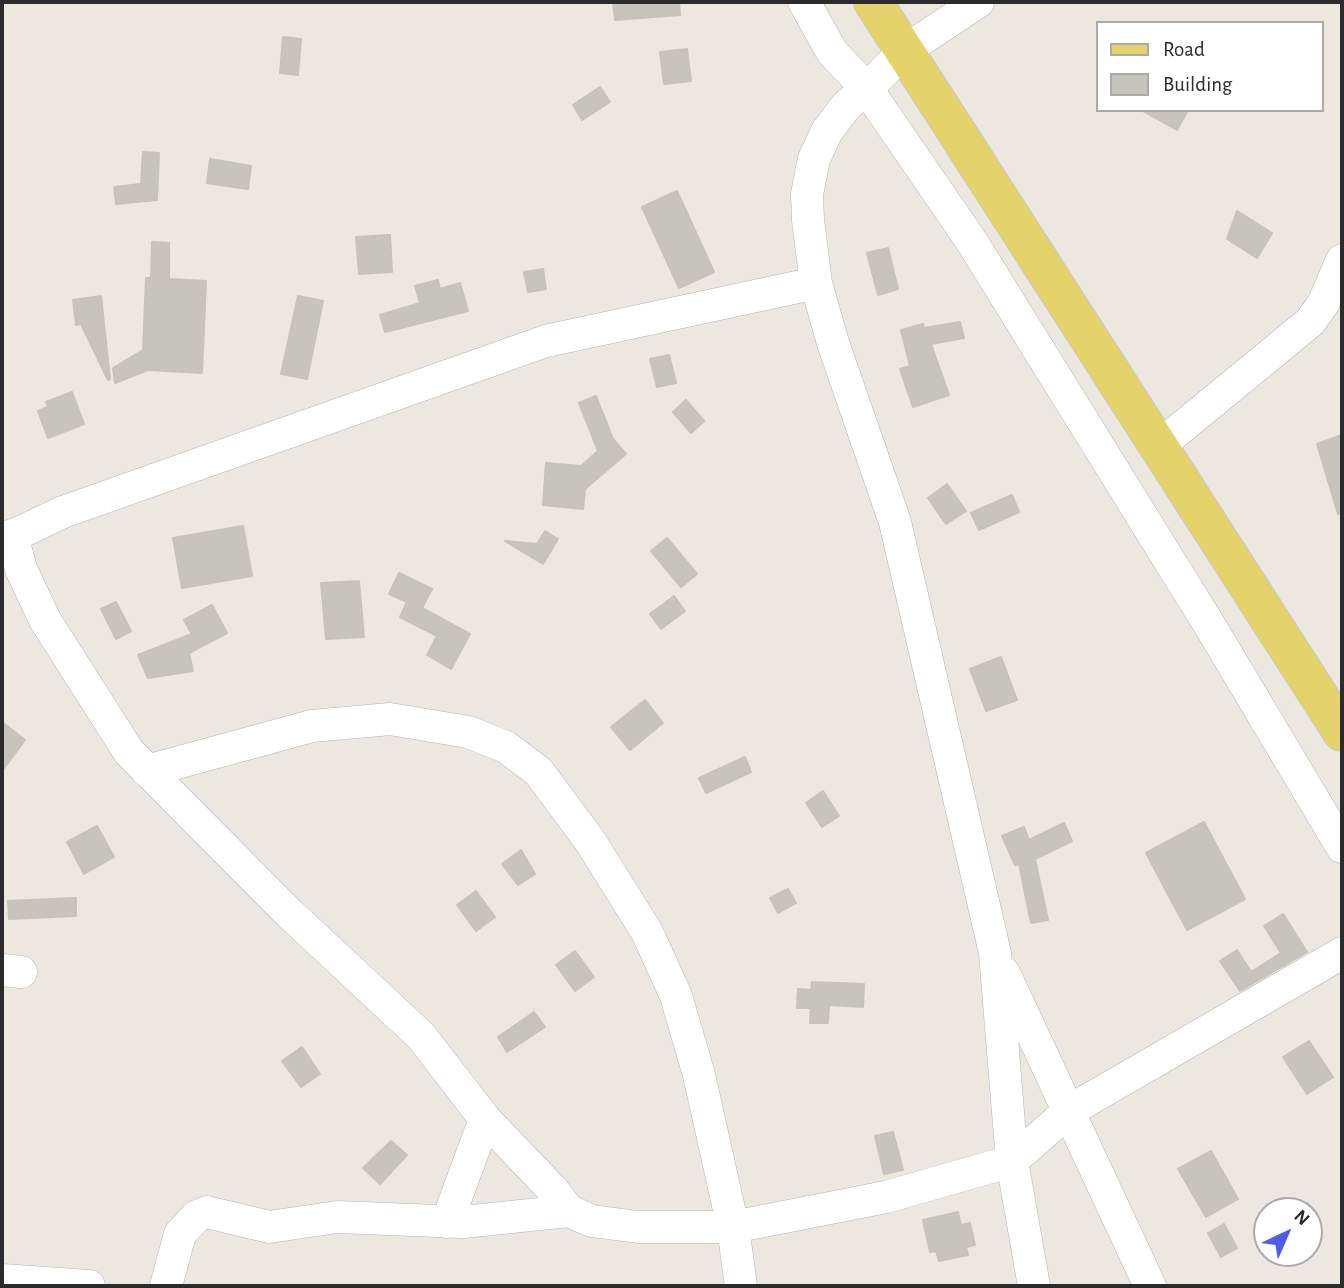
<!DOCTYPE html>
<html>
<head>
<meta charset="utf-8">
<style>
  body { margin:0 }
  #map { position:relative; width:1344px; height:1288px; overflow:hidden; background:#ece7df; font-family:"Alegreya Sans",sans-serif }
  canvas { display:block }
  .frame { position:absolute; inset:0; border:4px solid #2b2b2b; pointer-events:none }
  .legend { position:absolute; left:1096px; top:21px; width:228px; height:91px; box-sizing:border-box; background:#fff; border:2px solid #aaa; margin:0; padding:9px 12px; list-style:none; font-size:21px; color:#2b2b2b }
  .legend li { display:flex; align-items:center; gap:14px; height:35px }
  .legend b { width:35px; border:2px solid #aaa }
  .north { position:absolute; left:1253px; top:1197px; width:70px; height:70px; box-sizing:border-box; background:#fff; border:2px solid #aaa; border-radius:50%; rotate:44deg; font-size:19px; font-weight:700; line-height:28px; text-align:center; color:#2b2b2b }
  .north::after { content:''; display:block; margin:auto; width:24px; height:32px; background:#4e5cea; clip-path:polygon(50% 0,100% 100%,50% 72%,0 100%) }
</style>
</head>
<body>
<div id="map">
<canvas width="1344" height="1288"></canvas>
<div class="frame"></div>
<ul class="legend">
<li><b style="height:9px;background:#e4d36b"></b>Road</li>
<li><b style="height:19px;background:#c7c4be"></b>Building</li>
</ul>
<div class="north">N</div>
</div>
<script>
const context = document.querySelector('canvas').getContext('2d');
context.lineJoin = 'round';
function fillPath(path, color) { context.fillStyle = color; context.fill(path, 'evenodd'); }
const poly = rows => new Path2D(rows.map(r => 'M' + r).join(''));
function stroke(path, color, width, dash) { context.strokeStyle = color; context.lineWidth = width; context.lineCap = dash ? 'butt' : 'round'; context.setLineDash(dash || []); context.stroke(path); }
const building = poly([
  [613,2,679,2,680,15,615,20,613,2],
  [283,37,301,39,298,75,280,73,283,37],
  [687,49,691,81,664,84,660,52,687,49],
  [600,87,610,102,582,120,573,105,600,87],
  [1141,110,1188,110,1177,130,1141,110],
  [143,152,159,153,157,200,116,204,114,187,141,184,143,152],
  [210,159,251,166,248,189,207,183,210,159],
  [677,191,714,272,679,288,642,207,677,191],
  [1237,211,1272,233,1257,258,1227,239,1237,211],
  [390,235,392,272,359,274,356,237,390,235],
  [152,242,169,243,169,279,206,281,202,373,148,370,115,383,113,368,143,350,146,278,151,278,152,242],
  [888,248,898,289,878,295,867,253,888,248],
  [543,269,546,289,528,292,524,272,543,269],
  [438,280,440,289,460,283,468,311,385,332,380,315,420,303,415,286,438,280],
  [101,296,110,379,108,380,81,324,76,325,73,300,101,296],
  [298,296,323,301,307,379,281,374,298,296],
  [960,322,964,338,931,344,949,395,913,407,900,369,910,366,901,330,923,324,924,328,960,322],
  [669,355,676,383,657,387,650,359,669,355],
  [72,392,84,424,48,438,38,411,48,407,46,402,72,392],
  [596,396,613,439,626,454,585,489,583,509,543,505,546,463,581,466,598,451,579,403,596,396],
  [686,400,704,421,691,433,673,412,686,400],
  [1342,435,1342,513,1338,514,1317,444,1342,435],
  [947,484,966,511,946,524,928,498,947,484],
  [1012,495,1019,512,979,530,971,513,1012,495],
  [243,526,252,576,182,588,173,538,243,526],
  [545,531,558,539,543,564,505,541,537,544,545,531],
  [667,538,697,574,681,587,651,551,667,538],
  [399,573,432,589,422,608,470,634,451,669,427,655,437,636,400,617,407,602,389,594,399,573],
  [359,581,364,637,326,639,321,583,359,581],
  [674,596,685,611,661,629,650,614,674,596],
  [116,602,131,631,116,639,101,609,116,602],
  [212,605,227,633,189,653,193,671,148,678,138,655,192,634,184,620,212,605],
  [1001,657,1017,700,986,711,970,669,1001,657],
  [645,700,663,723,630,750,611,727,645,700],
  [2,722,25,740,2,771,2,722],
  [745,757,751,772,706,793,699,778,745,757],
  [823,791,839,816,822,827,806,803,823,791],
  [1204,822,1245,899,1187,930,1146,853,1204,822],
  [1064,823,1072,841,1035,859,1048,920,1031,923,1019,864,1015,865,1002,836,1024,827,1029,840,1064,823],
  [97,826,114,857,84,874,67,842,97,826],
  [521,850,535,874,518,885,502,864,521,850],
  [788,889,796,903,778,913,770,898,788,889],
  [476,891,495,917,476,931,457,905,476,891],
  [76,898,76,916,9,919,8,901,76,898],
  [1283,914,1307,952,1240,991,1220,961,1237,950,1251,972,1281,953,1264,926,1283,914],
  [575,951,594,977,575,991,556,965,575,951],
  [812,982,864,984,863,1007,829,1005,828,1023,810,1023,811,1008,797,1008,798,989,811,990,812,982],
  [534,1012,545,1027,507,1052,498,1037,534,1012],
  [1309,1041,1333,1077,1307,1094,1283,1057,1309,1041],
  [302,1047,320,1074,301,1087,282,1061,302,1047],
  [893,1132,903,1170,884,1174,875,1136,893,1132],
  [391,1141,407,1155,380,1184,363,1168,391,1141],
  [1211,1151,1238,1199,1206,1217,1178,1169,1211,1151],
  [958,1212,961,1225,970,1223,975,1245,966,1247,968,1255,939,1261,936,1251,930,1252,923,1220,958,1212],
  [1224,1224,1237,1248,1221,1257,1208,1233,1224,1224]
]);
const minor = poly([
  [804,2,832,52,867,89,972,242,1210,626,1342,847],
  [978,2,904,51,867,89,847,105,827,131,814,159,807,194,808,220,816,283,833,343,895,522,995,953,1012,1161,1034,1286],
  [1159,446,1310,322,1323,304,1342,260],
  [12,535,21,569,45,620,129,752,289,913,421,1036,485,1119,552,1189,569,1211,592,1221,638,1227,733,1227,886,1197,1012,1161,1069,1111,1342,953],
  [2,541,63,512,546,341,816,283],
  [147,771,312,726,390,719,468,732,506,747,539,772,590,841,647,932,676,996,699,1075,733,1227,741,1286],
  [2,970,21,972],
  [1004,973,1150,1286],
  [447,1222,485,1119],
  [2,1280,89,1286],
  [166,1286,180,1234,197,1216,207,1212,269,1227,337,1217,463,1222,569,1211]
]);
const major = poly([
  [873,2,1342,732]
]);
fillPath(building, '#c7c4be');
stroke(building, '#c7c3b8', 2);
stroke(minor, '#b2b3bd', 33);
stroke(major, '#c8c8c8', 40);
stroke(minor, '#fff', 32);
stroke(major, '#e4d36b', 38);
</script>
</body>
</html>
